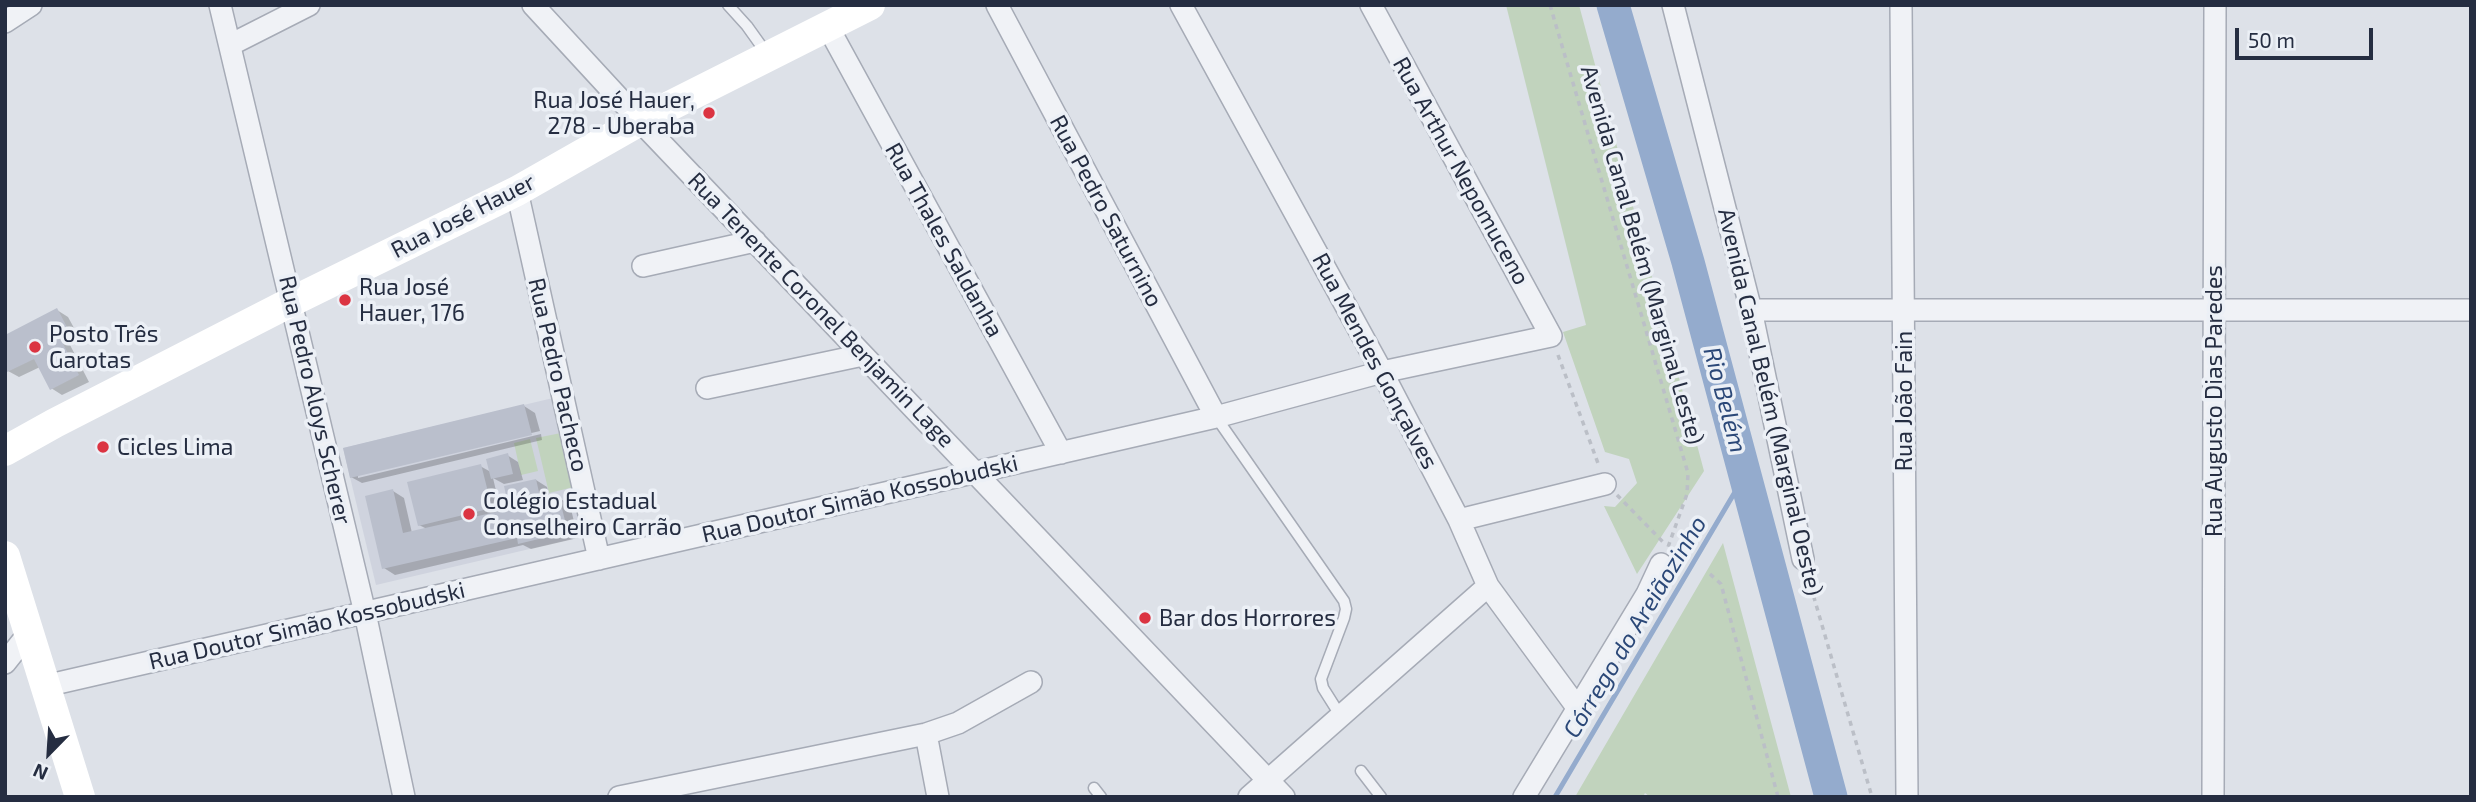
<!DOCTYPE html>
<html>
<head>
<meta charset="utf-8">
<style>
  body { margin:0 }
  #map { position:relative; width:2476px; height:802px; overflow:hidden; background:#dde1e8; font-family:"Exo 2",sans-serif }
  canvas { display:block }
  .frame { position:absolute; inset:0; border:7px solid #252d41; pointer-events:none }
  .north { position:absolute; left:14px; top:718px; width:70px; height:70px; -webkit-text-stroke:5px #ecf0f6; paint-order:stroke; rotate:204deg; font-size:19px; font-weight:700; line-height:28px; text-align:center; color:#252d41 }
  .north::after { content:''; display:block; margin:auto; width:24px; height:32px; background:#252d41; clip-path:polygon(50% 0,100% 100%,50% 72%,0 100%) }
  .scale { position:absolute; left:2235px; top:28px; width:138px; height:32px; box-sizing:border-box; border:4px solid #252d41; border-top:0; padding-left:9px; font-size:21px; line-height:24px; white-space:nowrap; color:#252d41; -webkit-text-stroke:5px #ecf0f6; paint-order:stroke }
</style>
</head>
<body>
<div id="map">
<canvas width="2476" height="802"></canvas>
<div class="frame"></div>
<div class="north">N</div>
<div class="scale">50 m</div>
</div>
<script>
const context = document.querySelector('canvas').getContext('2d');
context.lineJoin = 'round';
function fillPath(path, color) { context.fillStyle = color; context.fill(path, 'evenodd'); }
const poly = rows => new Path2D(rows.map(r => 'M' + r).join(''));
function stroke(path, color, width, dash) { context.strokeStyle = color; context.lineWidth = width; context.lineCap = dash ? 'butt' : 'round'; context.setLineDash(dash || []); context.stroke(path); }
function label(font, color, halo, rows, align = 'center') {
  context.font = font + ' "Exo 2",sans-serif'; context.lineWidth = 7; context.setLineDash([]); context.textBaseline = 'middle'; context.strokeStyle = halo; context.fillStyle = color; for (const [text, x, y, turn = 0] of rows) {
    context.save(); context.translate(x, y); context.rotate((+turn || 0) * Math.PI / 180); context.textAlign = isNaN(turn) ? turn : align; if (halo) context.strokeText(text, 0, 0); context.fillText(text, 0, 0); context.restore();
  }
}
const built = poly([
  [553,398,585,536,376,585,343,448]
]);
const green = poly([
  [1506,5,1579,5,1704,471,1637,574,1604,506,1615,507,1637,483,1629,459,1605,452,1563,332,1586,325],
  [561,433,574,487,549,493,536,438],
  [530,439,538,471,521,475,514,443],
  [1723,543,1791,797,1650,797,1645,793,1643,797,1575,797]
]);
const shadow = poly([
  [57,310,68,317,79,337,69,343,89,382,62,395,51,388,40,367,19,377,8,371,5,365,5,337],
  [524,406,535,413,540,431,358,474,358,478,541,434,542,440,362,483,351,477],
  [507,455,518,462,523,480,504,484,493,478,501,512,511,510,536,480,547,487,550,500,559,498,570,505,578,538,531,549,523,545,395,575,384,568,393,491,404,498,412,533,427,529,419,525,480,466,491,472]
]);
const stream = poly([
  [1555,797,1745,475]
]);
const river = poly([
  [1613,5,1688,262,1831,797]
]);
const building = poly([
  [57,308,69,331,59,336,79,375,50,390,34,359,7,372,5,335],
  [524,404,532,435,350,478,343,448],
  [508,453,513,474,491,479,486,459],
  [481,464,492,508,418,526,407,482],
  [536,479,541,501,559,497,568,532,518,544,517,538,382,569,365,496,393,489,403,533,509,509,504,486]
]);
const path = poly([
  [1550,5,1688,473,1687,494,1668,547],
  [1558,355,1599,466],
  [1617,495,1666,545],
  [1710,574,1721,584,1778,797],
  [1808,577,1872,797]
]);
const service = poly([
  [728,5,747,26,767,54],
  [1216,417,1344,601,1346,609,1344,618,1321,679,1323,688,1340,715],
  [1361,771,1381,797],
  [1094,788,1101,797]
]);
const minor = poly([
  [220,5,365,613,404,797],
  [533,5,640,121,1284,797],
  [997,5,1216,417],
  [1181,5,1382,372,1459,520,1488,586,1579,710],
  [1673,5,1751,310,1803,559],
  [1901,5,1907,797],
  [5,22,31,5],
  [828,27,1061,453],
  [230,45,309,5],
  [517,191,599,559],
  [643,266,755,241],
  [1751,310,2471,310],
  [707,388,863,355],
  [1459,520,1605,484],
  [5,663,28,634],
  [45,686,1216,417,1382,372,1551,336,1371,5],
  [926,734,938,797],
  [619,797,926,734,958,723,1031,682],
  [1249,797,1488,586],
  [1524,797,1647,594,1661,564],
  [2213,797,2215,5]
]);
const secondary = poly([
  [5,451,55,423,291,302,517,191,640,121,870,5],
  [5,556,80,797]
]);
const markers = [
  [709,113,7,"#db3442"],
  [345,300,7,"#db3442"],
  [35,347,7,"#db3442"],
  [103,447,7,"#db3442"],
  [469,514,7,"#db3442"],
  [1145,618,7,"#db3442"]
];
const poiNames = [
  ["Rua José Hauer,",695,100,"right"],
  ["278 - Uberaba",695,126,"right"],
  ["Rua José",359,287],
  ["Hauer, 176",359,313],
  ["Posto Três",49,334],
  ["Garotas",49,360],
  ["Cicles Lima",117,447],
  ["Colégio Estadual",483,501],
  ["Conselheiro Carrão",483,527],
  ["Bar dos Horrores",1159,618]
];
const streetNames = [
  ["Rua Arthur Nepomuceno",1461,171,61],
  ["Rua Pedro Saturnino",1106,211,62],
  ["Rua José Hauer",463,216,-27],
  ["Rua Thales Saldanha",944,240,61],
  ["Avenida Canal Belém (Marginal Leste)",1642,255,74],
  ["Rua Tenente Coronel Benjamin Lage",821,310,46],
  ["Rua Mendes Gonçalves",1375,361,62],
  ["Rua Pedro Pacheco",558,375,77],
  ["Rua Pedro Aloys Scherer",315,400,77],
  ["Rua João Fain",1904,401,-90],
  ["Rua Augusto Dias Paredes",2214,401,-90],
  ["Avenida Canal Belém (Marginal Oeste)",1770,402,77],
  ["Rua Doutor Simão Kossobudski",860,499,-13],
  ["Rua Doutor Simão Kossobudski",307,626,-13]
];
const waterNames = [
  ["Rio Belém",1725,400,75],
  ["Córrego do Areiãozinho",1635,627,-59]
];
fillPath(built, '#cfd3de');
fillPath(green, '#c1d3bd');
fillPath(shadow, '#0003');
stroke(stream, '#94abcd', 5);
stroke(river, '#94abcd', 33);
fillPath(building, '#babfcc');
stroke(service, '#a6abb6', 13);
stroke(minor, '#a6abb6', 24);
stroke(path, '#bbbfc7', 3.5, [5, 5]);
stroke(service, '#f0f2f6', 10);
stroke(minor, '#f0f2f6', 21);
stroke(secondary, '#fff', 30);
for (const [x, y, r, color] of markers) { const dot = new Path2D(); dot.arc(x, y, r, 0, 2 * Math.PI); context.fillStyle = color; context.fill(dot); stroke(dot, '#ecf0f6', 2.5); }
label('23px', '#252d41', '#ecf0f6', poiNames, 'left');
label('23px', '#252d41', '#ecf0f6', streetNames);
label('italic 24px', '#2b4878', '#ecf0f6', waterNames);
</script>
</body>
</html>
